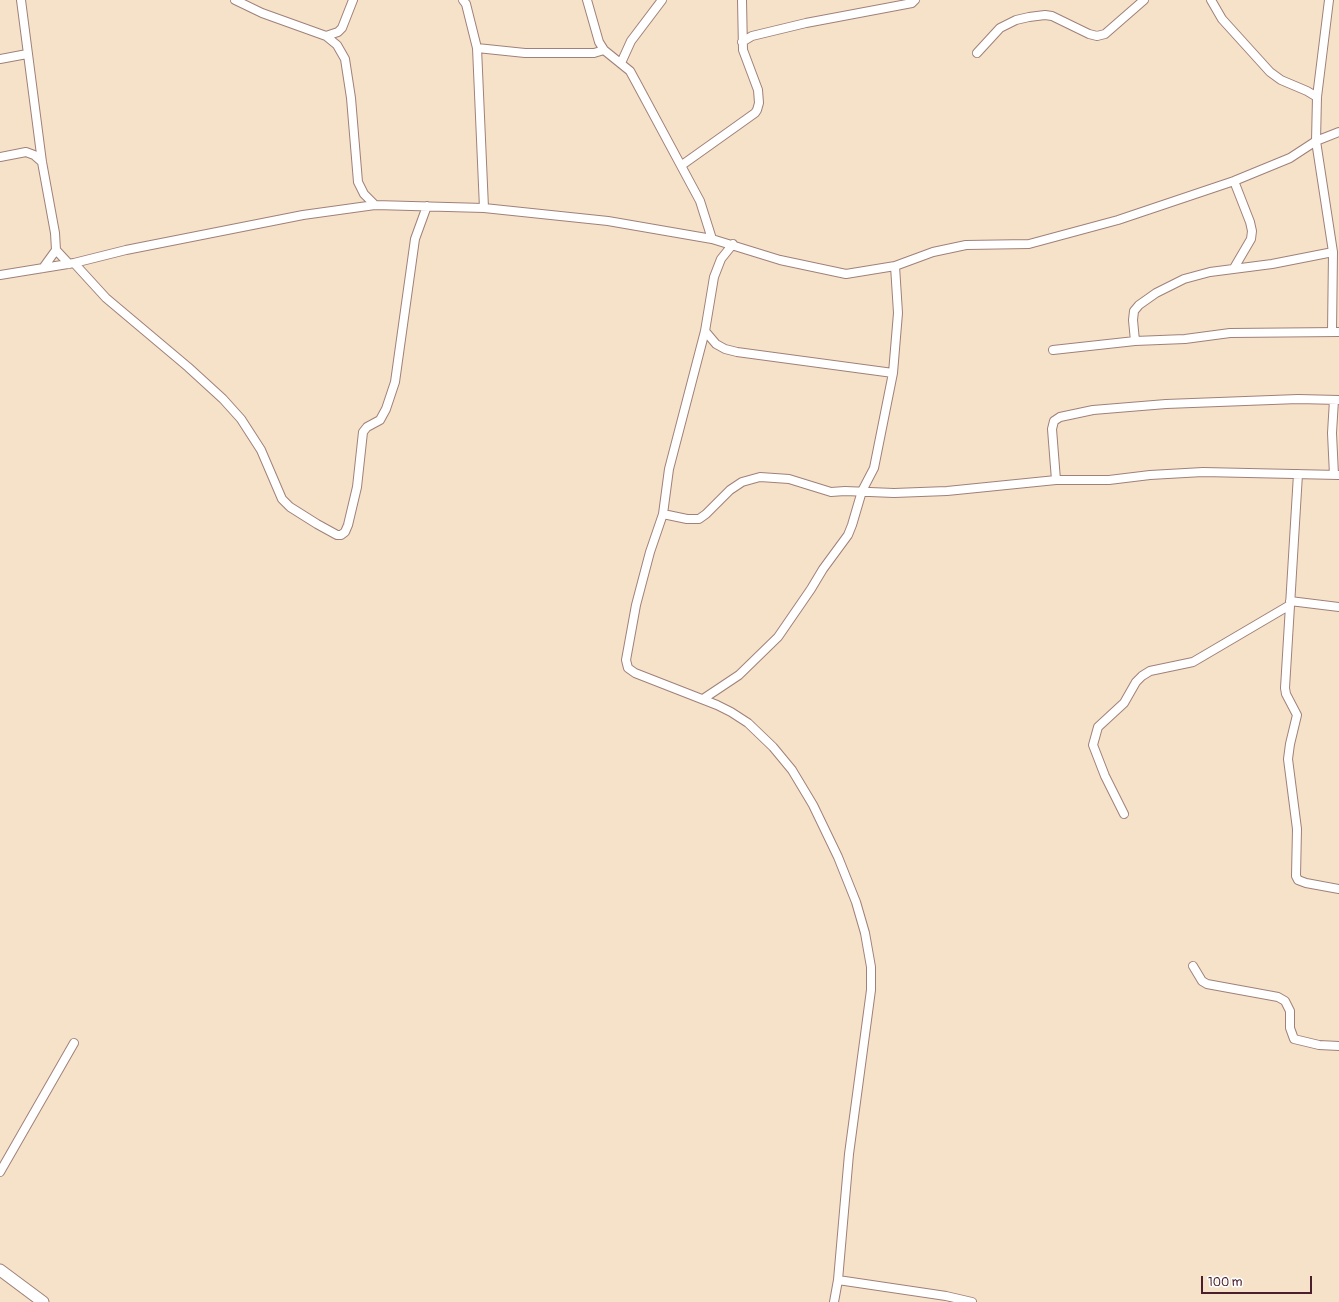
<!DOCTYPE html>
<html>
<head>
<meta charset="utf-8">
<style>
  body { margin:0 }
  #map { position:relative; width:1339px; height:1302px; overflow:hidden; background:#f6e2c8; font-family:Pangolin,sans-serif }
  canvas { display:block }
  .scale { position:absolute; left:1201px; top:1276px; width:111px; height:18px; box-sizing:border-box; border:2px solid #4a1f2b; border-top:0; padding-left:5px; font-size:12px; line-height:14px; white-space:nowrap; color:#4a1f2b; -webkit-text-stroke:3px #fff; paint-order:stroke }
</style>
</head>
<body>
<div id="map">
<canvas width="1339" height="1302"></canvas>
<div class="scale">100 m</div>
</div>
<script>
const context = document.querySelector('canvas').getContext('2d');
context.lineJoin = 'round';
const poly = rows => new Path2D(rows.map(r => 'M' + r).join(''));
function stroke(path, color, width, dash) { context.strokeStyle = color; context.lineWidth = width; context.lineCap = dash ? 'butt' : 'round'; context.setLineDash(dash || []); context.stroke(path); }
const street = poly([
  [21,0,42,162,55,233,56,250,43,268],
  [235,0,262,13,326,36,337,45,345,59,351,98,358,182,364,194,375,205],
  [463,0,466,4,477,48,484,208],
  [587,0,599,42,604,50,630,71,636,82,700,201,712,239],
  [1211,0,1222,19,1270,72,1281,80,1307,91,1317,97],
  [1329,0,1317,97,1316,141,1333,252,1332,332],
  [326,36,338,32,342,28,353,0],
  [742,42,752,36,806,23,912,3,915,0],
  [477,48,525,53,594,53,604,50],
  [977,53,1000,28,1016,20,1029,17,1045,15,1052,16,1089,34,1097,36,1105,34,1144,0],
  [0,59,27,54],
  [621,63,631,41,662,0],
  [0,157,26,152,34,155,42,162],
  [682,165,755,113,757,110,759,103,758,90,743,50,742,0],
  [733,244,721,259,714,277,705,331,669,469,663,514,650,552,636,605,626,660,628,668,635,673,717,705,731,712,748,723,773,747,792,770,813,805,838,857,856,902,865,933,871,967,871,990,849,1154,838,1280,834,1302],
  [56,250,69,264],
  [74,263,106,298,188,367,223,399,241,419,261,450,282,499,290,507,317,524,337,535,341,535,345,532,348,525,357,487,363,432,367,427,380,420,386,409,395,382,415,239,427,206],
  [1234,268,1251,239,1252,231,1250,222,1234,181],
  [0,275,74,263,126,250,303,215,375,205,484,208,608,221,712,239,780,260,846,274,895,266,933,252,966,245,1029,244,1118,220,1234,181,1290,158,1316,141,1339,132],
  [705,331,716,344,725,349,737,352,893,373],
  [1135,341,1133,320,1134,311,1139,305,1156,293,1184,279,1210,272,1272,264,1333,252],
  [1053,350,1135,341,1185,339,1230,333,1339,332],
  [1334,400,1332,433,1334,475],
  [1298,474,1285,688,1286,694,1297,715,1290,744,1288,759,1297,829,1296,876,1298,880,1306,883,1339,889],
  [1056,480,1052,429,1054,421,1060,417,1093,410,1166,404,1298,399,1339,400],
  [663,514,687,519,699,519,706,514,730,490,742,482,760,477,789,479,831,492,845,491,894,493,947,491,1056,480,1109,480,1150,475,1203,472,1339,475],
  [1290,601,1339,607],
  [703,699,739,675,778,637,811,589,823,569,848,535,852,525,862,491,874,468,893,373,898,313,895,266],
  [1124,814,1105,776,1093,745,1098,727,1124,703,1136,682,1142,676,1150,671,1193,662,1290,605],
  [1193,966,1202,981,1207,984,1278,997,1285,1001,1290,1011,1290,1028,1294,1039,1319,1045,1339,1046],
  [0,1172,74,1043],
  [838,1280,946,1296,972,1302]
]);
const secondary = poly([
  [0,1270,43,1302]
]);
stroke(street, '#a0807a', 10);
stroke(secondary, '#a0807a', 13);
stroke(street, '#fff', 8);
stroke(secondary, '#fff', 11);
</script>
</body>
</html>
